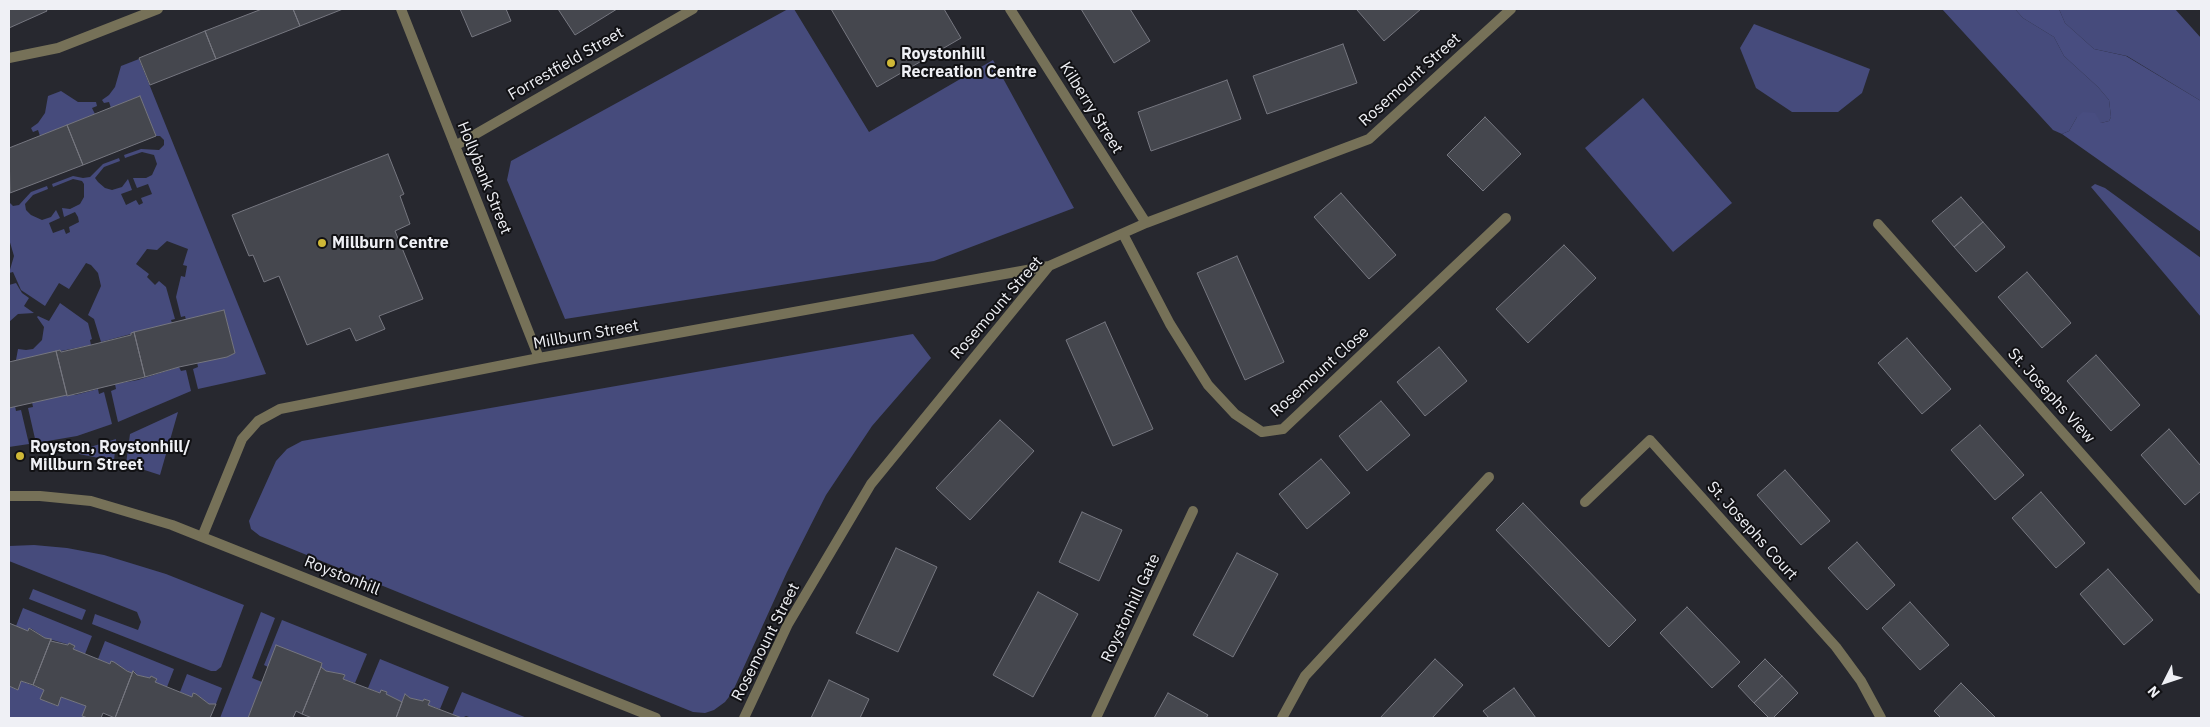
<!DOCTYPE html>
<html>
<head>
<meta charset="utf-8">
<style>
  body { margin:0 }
  #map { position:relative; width:2210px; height:727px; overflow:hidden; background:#27282f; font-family:"IBM Plex Sans",sans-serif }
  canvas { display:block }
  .frame { position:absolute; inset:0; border:10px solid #eff0f5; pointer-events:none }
  .north { position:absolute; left:2140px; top:657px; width:50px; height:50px; -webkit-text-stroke:4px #111114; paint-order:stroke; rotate:229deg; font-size:14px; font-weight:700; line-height:20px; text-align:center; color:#eff0f5 }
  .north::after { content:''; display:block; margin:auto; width:18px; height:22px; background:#eff0f5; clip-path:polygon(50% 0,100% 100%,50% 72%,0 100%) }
</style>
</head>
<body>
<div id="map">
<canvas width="2210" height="727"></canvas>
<div class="frame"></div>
<div class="north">N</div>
</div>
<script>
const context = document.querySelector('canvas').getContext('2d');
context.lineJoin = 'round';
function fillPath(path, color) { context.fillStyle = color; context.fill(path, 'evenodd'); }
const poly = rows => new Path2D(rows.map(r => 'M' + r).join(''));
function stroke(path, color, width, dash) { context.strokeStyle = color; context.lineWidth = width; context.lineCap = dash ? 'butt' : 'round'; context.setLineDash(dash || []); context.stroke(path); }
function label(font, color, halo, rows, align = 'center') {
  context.font = font + ' "IBM Plex Sans",sans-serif'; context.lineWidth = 4; context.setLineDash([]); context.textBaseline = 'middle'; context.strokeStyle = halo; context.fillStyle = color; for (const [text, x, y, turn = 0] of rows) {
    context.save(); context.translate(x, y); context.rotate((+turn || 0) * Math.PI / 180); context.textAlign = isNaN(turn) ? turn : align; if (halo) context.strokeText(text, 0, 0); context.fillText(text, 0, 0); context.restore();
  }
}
const green = poly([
  [788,9,794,9,869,132,993,60,1074,208,934,261,565,319,507,180,511,161],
  [1942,9,2015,9,2023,18,2054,37,2064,56,2098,87,2109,100,2111,117,2109,121,2101,123,2077,117,2069,131,2062,134,2053,130],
  [2059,9,2175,9,2201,38,2201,101,2127,56,2094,49,2065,23],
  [1754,24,1870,69,1862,93,1838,112,1792,112,1756,88,1740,48],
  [139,59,254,344,266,374,198,389,193,369,198,367,197,362,227,357,235,353,224,310,186,320,185,316,181,317,176,297,181,276,185,277,187,266,183,265,188,249,167,241,157,250,147,249,136,264,149,274,147,277,155,285,159,281,166,287,175,319,171,320,172,323,101,342,94,319,88,315,101,286,98,273,91,265,86,263,69,289,59,283,45,306,21,290,13,272,9,273,14,256,9,239,9,202,13,206,19,205,31,192,47,186,48,189,33,195,25,204,26,210,31,215,42,220,51,217,56,210,60,218,49,223,53,233,64,229,66,234,70,232,69,227,79,222,78,217,75,212,64,217,62,208,70,209,80,204,84,197,84,184,82,181,73,179,53,187,52,184,73,176,83,178,90,177,103,164,119,158,120,161,104,167,95,178,98,182,105,188,112,190,122,187,128,179,132,190,121,194,126,205,136,200,139,205,143,203,141,198,152,194,148,184,137,188,133,178,146,178,152,175,157,164,154,155,142,152,125,158,124,155,141,149,159,150,164,145,164,140,160,136,156,136,140,96,111,108,109,102,104,103,102,100,109,95,115,87,121,66],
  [61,91,78,102,96,102,97,106,92,108,95,114,40,136,38,130,33,132,31,128,38,123,45,113,48,96],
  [1643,98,1732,203,1673,252,1585,148],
  [2095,184,2105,188,2201,258,2201,317,2091,187],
  [16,283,22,293,29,298,24,306,34,313,18,314,9,322,9,285],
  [60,303,88,323,92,339,90,340,91,345,16,360,18,349,26,350,33,349,42,340,44,327,37,317,38,316,49,321],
  [913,334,931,358,872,426,826,495,787,572,732,693,725,702,714,710,705,713,693,712,260,536,251,529,249,521,276,461,287,449,302,441],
  [179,367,181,371,186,370,191,391,118,422,111,391,116,389,115,384,138,380],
  [98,389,99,394,104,392,112,424,77,436,36,443,28,408,33,407,32,402,67,395,75,395],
  [15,406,16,411,21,410,29,444,9,447,9,408],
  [178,412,160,475,126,464,130,434],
  [116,439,114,461,69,452,87,448],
  [34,545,67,548,104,555,166,574,244,605,221,667,216,671,211,671,92,624,95,614,138,630,141,622,137,612,9,561,9,546],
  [33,589,86,610,82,620,29,599],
  [23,608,92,636,85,654,73,649,74,646,45,638,32,629,29,628,28,631,16,626],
  [261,612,275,618,252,678,262,682,248,718,220,718],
  [282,620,367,654,355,683,343,679,345,675,342,674,326,671,321,667,322,662,268,667,264,665],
  [105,641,174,669,167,687,155,682,156,679,151,676,150,678,137,675,134,671,132,673,116,665,114,662,111,661,110,664,98,659],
  [380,659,449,687,440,709,428,705,429,701,424,699,423,701,410,698,405,694,402,702,386,694,387,692,382,690,380,693,368,688],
  [187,674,222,688,216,704,209,704,196,694,193,693,192,697,180,692],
  [21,681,44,690,41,699,57,706,61,697,86,706,82,716,88,718,9,718,9,686,17,690],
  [462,692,527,718,472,718,466,716,462,718,452,715]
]);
const forest = poly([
  [2015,9,2059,9,2065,23,2094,49,2126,56,2201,101,2201,232,2062,134,2069,131,2077,117,2083,112,2095,113,2101,123,2109,121,2111,117,2109,100,2098,87,2064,56,2054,37,2023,18]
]);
const building = poly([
  [9,9,46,9,47,11,9,28,9,9],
  [262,9,293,9,300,26,216,59,205,31,262,9],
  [293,9,343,9,300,26,293,9],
  [460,9,506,9,511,21,472,37,460,9],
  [558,9,617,9,575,35,558,9],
  [831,9,944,9,961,38,877,87,831,9],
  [1081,9,1130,9,1150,41,1114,63,1081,9],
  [1358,9,1421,9,1384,41,1357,10,1358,9],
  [205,31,216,59,150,85,139,58,205,31],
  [1343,44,1357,83,1267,114,1253,76,1343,44],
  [1227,80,1241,119,1151,151,1138,112,1227,80],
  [140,96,156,136,83,165,67,125,140,96],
  [1485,117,1521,154,1483,191,1447,155,1485,117],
  [67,125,83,165,10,193,9,148,67,125],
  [388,154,403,192,404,194,400,196,410,224,395,231,423,299,379,316,385,329,356,341,350,328,307,345,279,276,264,282,253,255,249,256,232,215,388,154],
  [1341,193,1396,255,1369,279,1314,217,1341,193],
  [1961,197,1983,222,1954,247,1932,221,1961,197],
  [1983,222,2005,247,1976,272,1954,247,1983,222],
  [1564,245,1596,278,1528,343,1496,309,1564,245],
  [1237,256,1284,362,1245,380,1197,273,1237,256],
  [2027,272,2071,323,2042,348,1998,297,2027,272],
  [224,310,235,353,227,357,179,367,145,377,134,332,224,310],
  [1105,322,1153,429,1113,446,1066,340,1105,322],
  [134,332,145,377,67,396,56,351,60,350,61,352,91,345,131,335,131,333,134,332],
  [1907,338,1951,389,1922,414,1878,363,1907,338],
  [1439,347,1467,381,1425,416,1397,382,1439,347],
  [56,351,67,395,9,408,9,362,56,351],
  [2096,355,2140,405,2111,431,2067,381,2096,355],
  [1381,401,1410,435,1367,471,1339,436,1381,401],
  [1000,420,1034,451,970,520,936,488,1000,420],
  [1980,425,2024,475,1995,500,1951,450,1980,425],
  [2169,429,2201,466,2201,491,2185,505,2141,455,2169,429],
  [1321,459,1350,493,1307,529,1279,494,1321,459],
  [1785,470,1830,521,1801,545,1757,495,1785,470],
  [2041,492,2085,543,2056,568,2012,518,2041,492],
  [1523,503,1636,620,1609,647,1496,530,1523,503],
  [1082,512,1122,530,1099,581,1059,562,1082,512],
  [1857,542,1895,585,1867,610,1828,568,1857,542],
  [896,548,937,567,898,652,856,633,896,548],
  [1237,553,1278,574,1233,657,1193,635,1237,553],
  [2108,569,2153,620,2124,645,2080,594,2108,569],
  [1038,592,1078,614,1033,697,993,675,1038,592],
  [1910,602,1949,645,1920,670,1882,628,1910,602],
  [1687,607,1740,662,1712,688,1660,633,1687,607],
  [9,623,28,631,29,628,45,638,51,639,33,685,21,681,18,690,9,686,9,623],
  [51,639,51,641,55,642,68,645,69,643,75,646,73,649,110,664,111,661,114,662,127,671,132,673,133,671,115,718,103,713,101,718,88,718,82,716,86,706,61,697,58,706,40,699,44,690,33,685,51,639],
  [276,645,322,663,321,667,302,714,296,711,293,718,248,718,276,645],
  [1435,659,1463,685,1432,718,1380,718,1435,659],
  [1765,659,1782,676,1754,703,1738,686,1765,659],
  [321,667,326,671,342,674,345,675,343,679,380,693,381,690,387,692,386,694,402,702,396,718,312,718,302,714,321,667],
  [133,671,137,675,150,678,151,676,157,679,155,682,192,697,193,693,196,694,209,704,216,704,210,718,115,718,133,671],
  [1782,676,1798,693,1773,718,1769,718,1754,703,1782,676],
  [829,680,869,699,860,718,811,718,829,680],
  [1961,683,1995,717,1993,718,1941,718,1934,711,1961,683],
  [1514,688,1536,718,1489,718,1483,711,1514,688],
  [1168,693,1208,715,1206,718,1154,718,1168,693],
  [405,694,410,698,423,701,424,699,430,701,428,705,462,718,396,718,405,694]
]);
const service = poly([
  [1282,718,1305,676,1489,477]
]);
const minor = poly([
  [401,9,539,358],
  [1010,9,1146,223],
  [9,58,58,48,158,9],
  [455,146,693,9],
  [1878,224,2201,589],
  [1123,234,1170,324,1208,385,1235,414,1262,432,1283,429,1506,218],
  [9,496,40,496,91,501,172,525,656,718],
  [1585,502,1650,440,1836,647,1861,681,1881,718],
  [202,537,242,439,258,421,280,409,539,358,1049,266],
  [744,718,788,624,871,484,1049,266,1146,223,1369,139,1511,9],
  [1096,718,1193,511]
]);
const markers = [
  [891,63,5,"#cfb837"],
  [322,243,5,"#cfb837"],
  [20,456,5,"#cfb837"]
];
const poiNames = [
  ["Roystonhill",901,54],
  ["Recreation Centre",901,72],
  ["Millburn Centre",332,243],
  ["Royston, Roystonhill/",30,447],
  ["Millburn Street",30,465]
];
const streetNames = [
  ["Forrestfield Street",566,64,-30],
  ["Rosemount Street",1410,80,-42],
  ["Kilberry Street",1091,108,58],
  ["Hollybank Street",484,178,68],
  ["Rosemount Street",997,308,-49],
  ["Millburn Street",586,335,-10],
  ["Rosemount Close",1320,372,-42],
  ["St. Josephs View",2051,396,48],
  ["St. Josephs Court",1752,531,48],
  ["Roystonhill",342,576,22],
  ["Roystonhill Gate",1131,608,-65],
  ["Rosemount Street",766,642,-63]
];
fillPath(green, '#464b7c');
fillPath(forest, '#484d80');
fillPath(building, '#45474e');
stroke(building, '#767780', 1);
stroke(service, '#767158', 10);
stroke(minor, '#767158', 10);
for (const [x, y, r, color] of markers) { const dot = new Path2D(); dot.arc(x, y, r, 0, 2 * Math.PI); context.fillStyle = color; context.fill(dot); stroke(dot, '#111114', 2); }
label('bold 16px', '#eff0f5', '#111114', poiNames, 'left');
label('16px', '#eff0f5', '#111114', streetNames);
</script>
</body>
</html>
